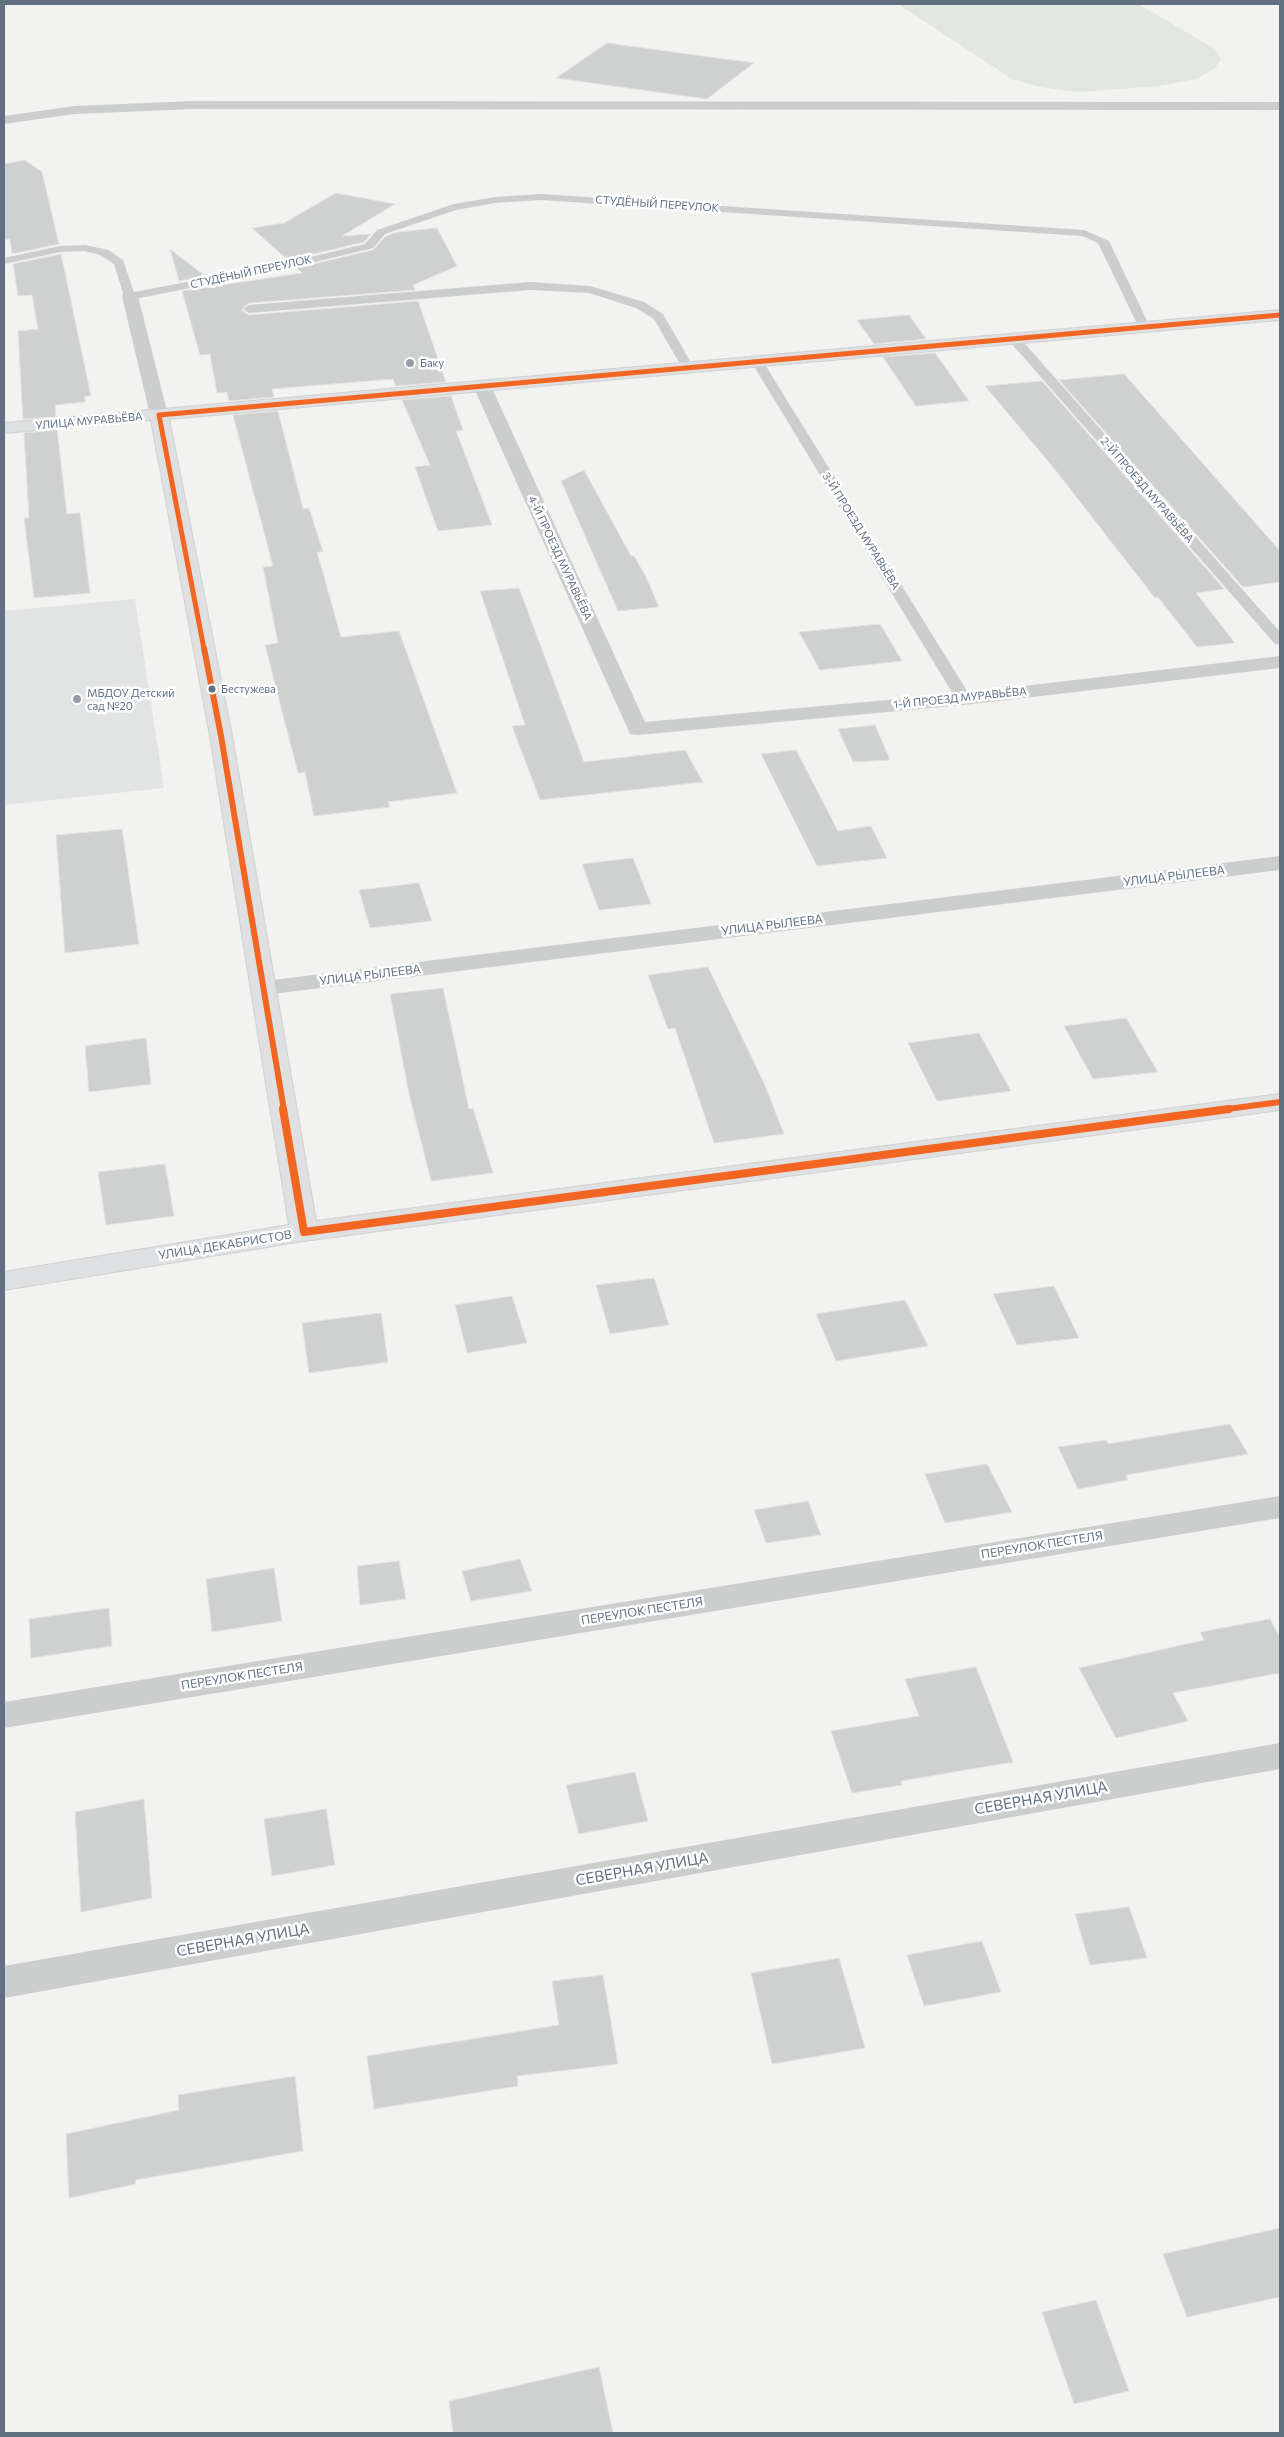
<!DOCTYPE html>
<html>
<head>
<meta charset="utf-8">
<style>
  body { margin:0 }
  #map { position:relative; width:1284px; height:2437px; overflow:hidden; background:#f2f3f0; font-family:Commissioner,sans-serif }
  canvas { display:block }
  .frame { position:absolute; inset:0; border:5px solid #617182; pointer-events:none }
</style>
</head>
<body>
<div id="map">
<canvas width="1284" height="2437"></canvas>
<div class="frame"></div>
</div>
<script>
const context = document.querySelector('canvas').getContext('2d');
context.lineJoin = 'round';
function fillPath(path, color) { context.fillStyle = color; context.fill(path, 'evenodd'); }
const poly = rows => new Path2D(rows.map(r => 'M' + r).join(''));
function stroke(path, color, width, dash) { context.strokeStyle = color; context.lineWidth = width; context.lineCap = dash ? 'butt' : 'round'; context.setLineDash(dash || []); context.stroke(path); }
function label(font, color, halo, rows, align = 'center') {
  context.font = font + ' Commissioner,sans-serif'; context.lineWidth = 5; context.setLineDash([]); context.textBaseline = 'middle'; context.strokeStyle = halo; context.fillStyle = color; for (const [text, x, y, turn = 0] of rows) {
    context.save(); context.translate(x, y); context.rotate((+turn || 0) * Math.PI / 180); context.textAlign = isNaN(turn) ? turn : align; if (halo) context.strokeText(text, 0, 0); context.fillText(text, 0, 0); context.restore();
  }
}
const built = poly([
  [135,599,164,788,4,805,4,611]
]);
const green = poly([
  [898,4,1138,4,1215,49,1221,59,1215,68,1196,79,1159,86,1079,92,1040,87,1012,79]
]);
const building = poly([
  [607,43,754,63,707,99,556,78,607,43],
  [25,160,42,172,59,244,12,254,10,239,4,240,4,164,25,160],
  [336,193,395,204,342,236,371,234,364,242,288,260,252,228,284,223,336,193],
  [437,228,457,266,413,285,415,290,249,303,241,310,249,315,418,301,446,382,396,386,393,379,272,389,274,397,229,401,227,392,217,393,210,354,200,355,182,291,302,273,297,268,373,250,386,236,398,232,437,228],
  [170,249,205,276,179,281,170,249],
  [61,254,91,396,85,396,85,402,55,405,56,417,23,419,18,331,38,329,32,295,18,296,13,264,61,254],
  [909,315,926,339,874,344,857,320,909,315],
  [935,353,969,401,916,406,883,357,935,353],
  [1124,374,1280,551,1280,582,1243,587,1059,380,1124,374],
  [1042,381,1224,589,1196,593,1235,643,1197,647,1158,597,1155,598,1053,467,985,386,1042,381],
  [451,396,463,430,456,431,492,525,438,531,415,467,430,465,402,400,451,396],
  [278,411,303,509,309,508,323,552,317,552,341,637,399,631,457,793,388,802,390,807,314,816,305,772,298,773,265,645,278,643,263,567,273,566,233,415,278,411],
  [57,430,67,514,80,513,90,593,34,598,24,518,29,518,24,433,57,430],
  [584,470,631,556,634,556,646,577,659,607,618,611,561,481,584,470],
  [519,588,584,762,685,750,703,782,540,800,512,726,525,725,480,591,519,588],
  [880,624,902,661,820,670,799,632,880,624],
  [875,725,890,760,853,762,838,729,875,725],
  [796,750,838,831,871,826,887,858,817,866,761,754,796,750],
  [122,829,139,944,65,953,56,835,122,829],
  [633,858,651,904,599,910,582,864,633,858],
  [419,883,432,921,370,928,359,890,419,883],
  [708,967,764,1083,784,1134,714,1143,675,1028,668,1029,648,975,708,967],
  [443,988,469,1109,473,1108,493,1173,431,1181,409,1094,390,994,443,988],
  [1126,1018,1158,1072,1093,1079,1064,1026,1126,1018],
  [979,1033,1011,1091,937,1101,908,1043,979,1033],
  [146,1038,151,1084,89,1092,85,1046,146,1038],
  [165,1164,174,1216,106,1225,98,1172,165,1164],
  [654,1278,669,1325,610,1334,596,1285,654,1278],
  [1054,1286,1079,1338,1017,1345,993,1294,1054,1286],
  [512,1296,527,1343,467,1353,455,1305,512,1296],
  [905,1300,928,1346,836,1361,816,1314,905,1300],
  [381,1313,388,1362,309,1373,302,1323,381,1313],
  [1230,1424,1248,1454,1126,1475,1128,1480,1078,1489,1058,1447,1106,1440,1108,1444,1230,1424],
  [987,1464,1012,1512,945,1523,925,1474,987,1464],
  [808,1501,821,1535,766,1543,754,1510,808,1501],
  [520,1559,532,1591,471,1601,462,1571,520,1559],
  [399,1561,406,1599,360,1605,357,1566,399,1561],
  [274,1568,282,1621,212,1632,206,1579,274,1568],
  [109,1608,112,1646,31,1658,29,1619,109,1608],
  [1270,1619,1280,1638,1280,1673,1173,1693,1188,1721,1116,1738,1079,1668,1204,1640,1200,1632,1270,1619],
  [976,1667,1013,1762,901,1781,902,1785,852,1793,831,1731,919,1716,905,1679,976,1667],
  [635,1772,648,1821,579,1834,566,1785,635,1772],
  [144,1799,152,1898,81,1912,75,1812,144,1799],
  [326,1809,335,1865,272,1876,264,1819,326,1809],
  [1129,1907,1147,1958,1090,1965,1075,1914,1129,1907],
  [982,1941,1001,1992,924,2006,907,1955,982,1941],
  [839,1958,865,2048,772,2064,751,1973,839,1958],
  [603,1975,618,2064,517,2076,518,2086,374,2109,367,2056,559,2025,552,1981,603,1975],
  [295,2076,303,2151,135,2180,136,2184,69,2198,66,2134,179,2110,178,2095,295,2076],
  [1280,2228,1280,2297,1187,2317,1163,2254,1280,2228],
  [1096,2300,1129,2391,1074,2404,1042,2312,1096,2300],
  [599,2367,613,2433,453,2433,449,2401,599,2367]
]);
const lane = poly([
  [541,194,1084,230,1109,241,1150,327,1148,330,1140,330,1098,243,1082,236,541,200,495,203,456,210,385,234,373,248,290,268,130,300,124,296,114,264,100,255,85,251,60,252,4,264,4,258,60,246,85,245,108,250,123,260,134,292,290,262,365,244,377,230,454,204,495,197,541,194],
  [530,282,590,286,644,302,663,314,694,368,688,372,684,371,654,319,636,308,589,293,530,290,249,313,243,309,249,305,530,282],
  [1015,336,1019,337,1280,632,1280,645,1275,644,1011,343,1009,340,1011,337,1015,336],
  [758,359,764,363,972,699,969,702,959,702,956,699,752,363,758,359]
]);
const street = poly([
  [193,101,1280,102,1280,110,193,109,75,114,4,124,4,116,75,106,193,101],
  [130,291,136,293,138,296,168,415,165,419,159,420,153,419,150,415,122,296,124,293,130,291],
  [482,381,488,382,491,386,645,722,964,693,1280,656,1280,668,964,705,638,735,630,734,473,386,476,382,482,381],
  [1280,856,1280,870,264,995,255,993,252,988,255,983,264,981,1280,856],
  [1280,1496,1280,1518,4,1728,4,1702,1280,1496],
  [1280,1743,1280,1769,4,1998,4,1966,1280,1743]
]);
const secondary = poly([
  [1280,310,1280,320,169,419,232,736,316,1221,1280,1094,1280,1110,304,1241,4,1290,4,1272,289,1225,210,736,151,420,4,433,4,423,1280,310]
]);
const bus1Far2 = poly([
  [204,649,159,415,1280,315]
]);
const bus1Far1 = poly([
  [204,648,221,736,284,1110],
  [1220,1110,1280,1102]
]);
const bus1 = poly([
  [283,1109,304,1232,1229,1109]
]);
const markers = [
  [410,363,5,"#949ea8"],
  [212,689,4.5,"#617182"],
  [77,699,5,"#949ea8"]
];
const farStreetnames = [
  ["СТУДЁНЫЙ ПЕРЕУЛОК",657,204,4],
  ["СТУДЁНЫЙ ПЕРЕУЛОК",251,272,-12],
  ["УЛИЦА МУРАВЬЁВА",89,421,-5],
  ["2-Й ПРОЕЗД МУРАВЬЁВА",1147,490,49],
  ["3-Й ПРОЕЗД МУРАВЬЁВА",861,531,58],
  ["4-Й ПРОЕЗД МУРАВЬЁВА",560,558,65],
  ["1-Й ПРОЕЗД МУРАВЬЁВА",960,698,-6]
];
const farPoinames = [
  ["Баку",420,363],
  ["МБДОУ Детский",87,693],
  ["сад №20",87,706]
];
const busNames = [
  ["Бестужева",221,689]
];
const streetNames = [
  ["УЛИЦА РЫЛЕЕВА",1174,876,-7],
  ["УЛИЦА РЫЛЕЕВА",772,925,-7],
  ["УЛИЦА РЫЛЕЕВА",370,975,-7],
  ["УЛИЦА ДЕКАБРИСТОВ",225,1245,-9],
  ["ПЕРЕУЛОК ПЕСТЕЛЯ",1042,1545,-9],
  ["ПЕРЕУЛОК ПЕСТЕЛЯ",642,1611,-9],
  ["ПЕРЕУЛОК ПЕСТЕЛЯ",242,1676,-9]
];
const nearStreetnames = [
  ["СЕВЕРНАЯ УЛИЦА",1041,1798,-10],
  ["СЕВЕРНАЯ УЛИЦА",642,1869,-10],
  ["СЕВЕРНАЯ УЛИЦА",243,1940,-10]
];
fillPath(built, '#e2e4e3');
fillPath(green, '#e1e6de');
fillPath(building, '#cfd0d0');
stroke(building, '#e2e2e0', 1);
stroke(secondary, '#d0d1d1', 2);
fillPath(lane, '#cccdcd');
fillPath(street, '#cccdcd');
fillPath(secondary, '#dfe0e1');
stroke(bus1Far2, '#f26522', 5);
stroke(bus1Far1, '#f26522', 6);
stroke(bus1, '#f26522', 8);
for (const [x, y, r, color] of markers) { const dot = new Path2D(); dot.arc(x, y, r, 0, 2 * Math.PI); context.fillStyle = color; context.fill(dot); stroke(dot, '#fff', 2); }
label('11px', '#617182', '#fff', farStreetnames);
label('11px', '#617182', '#fff', farPoinames, 'left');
label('11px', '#617182', '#fff', busNames, 'left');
label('12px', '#617182', '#fff', streetNames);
label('15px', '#617182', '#fff', nearStreetnames);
</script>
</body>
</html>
